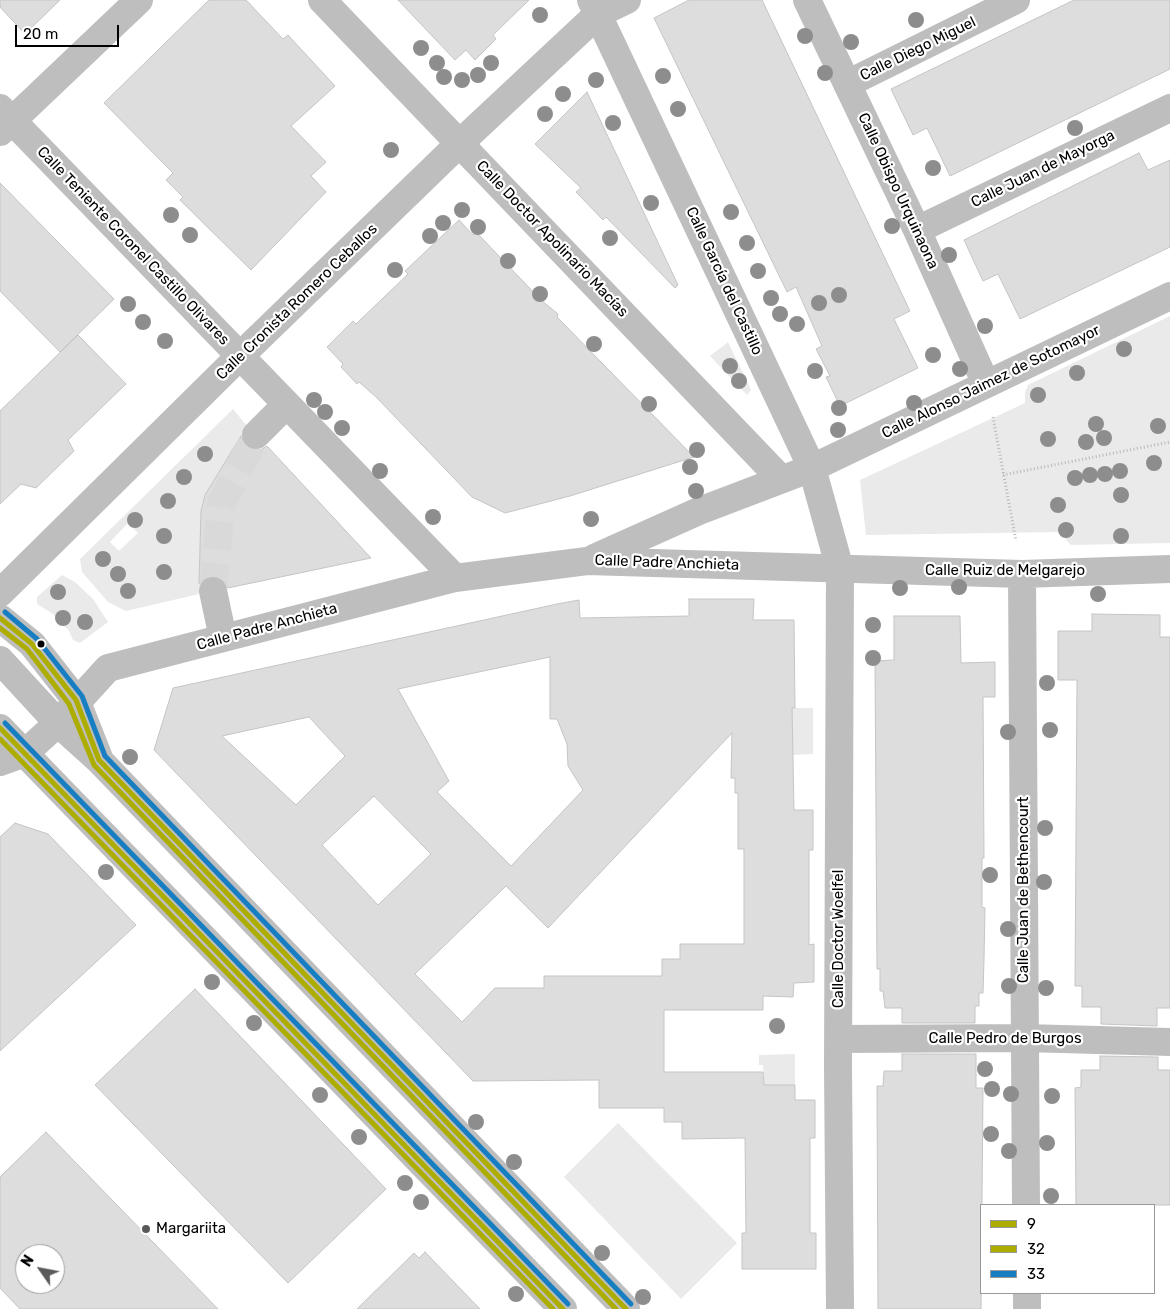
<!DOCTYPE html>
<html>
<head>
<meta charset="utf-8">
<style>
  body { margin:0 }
  #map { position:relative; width:1170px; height:1309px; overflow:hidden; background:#fff; font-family:Rubik,sans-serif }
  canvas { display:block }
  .legend { position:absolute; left:980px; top:1204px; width:175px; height:90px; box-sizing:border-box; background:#fff; border:1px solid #999; margin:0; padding:6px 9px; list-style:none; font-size:15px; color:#000 }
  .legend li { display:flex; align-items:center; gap:10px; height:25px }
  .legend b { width:25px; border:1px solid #999 }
  .north { position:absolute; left:15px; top:1244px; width:50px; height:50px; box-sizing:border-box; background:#fff; border:1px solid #999; border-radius:50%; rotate:303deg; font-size:14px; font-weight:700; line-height:20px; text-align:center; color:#000 }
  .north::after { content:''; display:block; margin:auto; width:18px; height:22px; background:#595959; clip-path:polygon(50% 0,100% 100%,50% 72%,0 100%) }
  .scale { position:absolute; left:15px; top:25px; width:104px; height:22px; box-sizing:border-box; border:2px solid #000; border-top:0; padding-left:6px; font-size:15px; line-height:18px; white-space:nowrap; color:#000; -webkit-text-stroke:4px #fff; paint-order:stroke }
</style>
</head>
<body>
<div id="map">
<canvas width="1170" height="1309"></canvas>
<ul class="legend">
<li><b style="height:6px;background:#adad00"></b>9</li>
<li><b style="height:6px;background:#adad00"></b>32</li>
<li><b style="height:6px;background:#187ec2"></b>33</li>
</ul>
<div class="north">N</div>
<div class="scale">20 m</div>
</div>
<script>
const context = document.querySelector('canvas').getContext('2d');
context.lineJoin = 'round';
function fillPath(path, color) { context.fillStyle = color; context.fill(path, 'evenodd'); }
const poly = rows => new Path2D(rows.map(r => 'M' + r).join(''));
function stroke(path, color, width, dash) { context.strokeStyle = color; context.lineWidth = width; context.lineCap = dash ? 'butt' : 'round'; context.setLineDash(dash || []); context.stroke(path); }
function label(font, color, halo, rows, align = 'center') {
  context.font = font + ' Rubik,sans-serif'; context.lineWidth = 4.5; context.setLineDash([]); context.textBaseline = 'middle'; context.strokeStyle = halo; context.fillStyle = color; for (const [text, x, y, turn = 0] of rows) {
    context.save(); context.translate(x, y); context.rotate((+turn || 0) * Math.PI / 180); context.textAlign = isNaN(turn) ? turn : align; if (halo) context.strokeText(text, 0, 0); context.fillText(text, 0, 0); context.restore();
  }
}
const green = poly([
  [1170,316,1170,543,1071,545,1059,532,866,535,860,480,1025,403,1025,392,1028,385],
  [728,342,751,390,747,395,710,356],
  [233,409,247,426,205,495,201,511,199,594,126,611,108,602,82,572,80,559],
  [128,523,138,533,119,551,110,542],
  [62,575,75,582,93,599,108,622,80,643,73,640,69,631,53,614,37,604,37,597],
  [792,708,813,708,813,754,792,755],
  [795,1054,795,1085,764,1085,763,1065,759,1065,759,1055],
  [618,1123,737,1243,681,1299,564,1177]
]);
const building = poly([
  [0,0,60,0,25,34,0,7,0,0],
  [209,0,246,0,283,39,288,35,335,86,291,126,326,162,311,176,326,192,251,270,180,200,183,197,166,180,173,173,104,103,209,0],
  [398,0,529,0,493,35,496,39,475,60,466,50,455,60,398,0],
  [689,0,762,0,910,311,894,319,918,368,840,406,826,377,830,376,816,349,822,346,796,287,787,292,654,18,689,0],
  [1074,0,1170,0,1170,69,950,176,927,128,913,135,891,89,1074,0],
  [587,92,678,285,675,288,606,217,603,220,576,192,581,188,535,144,587,92],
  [1139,153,1148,170,1170,160,1170,247,1020,319,998,274,983,281,964,240,1139,153],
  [0,183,114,299,60,352,0,291,0,183],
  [459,220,473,235,476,232,541,300,558,314,557,317,694,457,570,496,505,513,472,497,376,397,359,382,357,384,341,367,343,364,327,347,353,321,356,324,408,274,405,271,459,220],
  [78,335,126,384,68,440,74,451,36,488,21,484,0,504,0,411,78,335],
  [241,436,245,446,252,450,260,450,267,446,371,558,228,588,224,580,217,576,209,576,199,584,201,511,205,495,241,436],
  [689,599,754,599,753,620,794,620,795,708,792,708,794,810,813,810,813,850,809,850,809,945,814,944,814,982,794,983,793,997,763,996,763,1010,664,1010,664,1072,763,1072,764,1085,795,1085,795,1100,815,1100,815,1138,810,1138,810,1233,816,1233,816,1269,742,1269,742,1233,746,1233,745,1138,682,1139,682,1122,664,1122,664,1108,599,1108,599,1080,473,1081,154,750,173,688,557,604,579,600,580,618,689,616,689,599],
  [550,657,550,719,557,719,567,744,568,766,583,790,511,866,437,792,449,781,398,689,550,657],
  [309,717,345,756,296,805,222,736,309,717],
  [732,733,731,778,735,778,735,793,738,793,738,849,744,849,744,944,680,944,680,959,662,959,662,976,544,976,544,988,495,988,462,1022,415,974,506,886,548,928,732,733],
  [374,796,431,854,378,905,322,845,374,796],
  [1092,614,1160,615,1160,637,1170,637,1170,1008,1157,1008,1157,1026,1101,1024,1101,1007,1082,1007,1082,986,1075,986,1077,680,1058,680,1058,631,1092,631,1092,614],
  [894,616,960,616,961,663,995,662,995,697,983,697,984,858,982,858,982,907,985,908,984,959,983,993,979,993,979,1006,975,1006,975,1023,902,1023,902,1008,885,1008,883,991,880,991,880,969,877,969,875,661,894,660,894,616],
  [15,823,48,834,136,925,0,1051,0,837,15,823],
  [195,989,386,1189,288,1283,95,1085,195,989],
  [902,1054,976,1054,976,1088,983,1088,981,1309,878,1309,877,1086,883,1086,884,1071,902,1071,902,1054],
  [1100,1056,1158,1057,1158,1070,1170,1070,1170,1205,1076,1205,1075,1088,1081,1087,1081,1070,1100,1070,1100,1056],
  [46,1132,218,1309,20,1309,0,1288,0,1177,46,1132],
  [25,1254,55,1254,55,1284,25,1284,25,1254],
  [425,1252,480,1309,357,1309,414,1253,419,1258,425,1252]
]);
const minorTunnel = poly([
  [213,591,221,505,256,435]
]);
const path = poly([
  [993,417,1016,541],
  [1003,475,1170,442]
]);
const minor = poly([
  [322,0,781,479],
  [591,0,812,468,840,569,838,1067,840,1309],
  [807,0,917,230,986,384],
  [847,84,1016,0],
  [0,108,455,578],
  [0,132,139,0],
  [917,230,1170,108],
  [256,435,286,405],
  [594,558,699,511,812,468,1170,296],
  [1022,574,1026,1205],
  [213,591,223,638],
  [0,593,239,357,460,143,598,14,627,0],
  [0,618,32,644,76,700,99,758],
  [0,660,58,723,99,760,626,1309],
  [0,728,563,1309],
  [0,762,25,753,58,723,108,668,455,578,587,561,1022,574,1170,569],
  [839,1039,1025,1038,1170,1042],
  [1027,1293,1027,1309]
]);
const bus1 = poly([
  [0,618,32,644,76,700,99,760,626,1309],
  [0,728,563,1309]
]);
const bus2 = poly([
  [0,628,27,649,69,704,94,765,616,1309],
  [0,739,553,1309]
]);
const bus3 = poly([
  [5,612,37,639,82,696,105,756,631,1304],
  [5,723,568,1304]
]);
const trees = [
  [540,15],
  [916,20],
  [805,36],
  [851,42],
  [421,48],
  [437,63],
  [491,63],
  [825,73],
  [478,75],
  [663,76],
  [444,77],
  [462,80],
  [596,80],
  [563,94],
  [678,109],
  [545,114],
  [613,123],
  [1075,128],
  [391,150],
  [933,168],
  [651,203],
  [462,210],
  [731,212],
  [171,215],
  [443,223],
  [892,226],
  [478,227],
  [190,235],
  [430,236],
  [610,238],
  [747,243],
  [949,255],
  [508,261],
  [395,270],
  [758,271],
  [540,294],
  [839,295],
  [771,298],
  [819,303],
  [128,304],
  [780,314],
  [143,322],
  [797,324],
  [985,326],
  [165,341],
  [594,344],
  [1124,349],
  [933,355],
  [730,366],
  [960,369],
  [815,371],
  [1077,373],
  [739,381],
  [1038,395],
  [314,400],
  [914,403],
  [649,404],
  [839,408],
  [325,412],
  [1096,424],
  [1158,426],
  [342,428],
  [838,430],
  [1104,438],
  [1048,439],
  [1086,442],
  [697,450],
  [205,454],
  [1154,463],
  [690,467],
  [380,471],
  [1120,471],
  [1105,474],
  [1090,475],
  [184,477],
  [1075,478],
  [696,491],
  [1121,495],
  [168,501],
  [1058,505],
  [433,517],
  [591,519],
  [135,520],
  [1066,530],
  [164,536],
  [1121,536],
  [103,559],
  [164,572],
  [118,574],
  [959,587],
  [900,588],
  [128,591],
  [58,592],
  [1098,594],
  [63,618],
  [85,622],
  [873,625],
  [873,658],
  [1047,683],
  [1050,730],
  [1008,732],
  [130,757],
  [1045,828],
  [106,872],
  [990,875],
  [1044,882],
  [1008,929],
  [212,982],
  [1009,986],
  [1046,988],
  [254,1023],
  [777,1026],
  [985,1069],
  [992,1089],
  [1011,1094],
  [320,1095],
  [1052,1096],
  [476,1122],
  [991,1134],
  [359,1137],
  [1047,1143],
  [1009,1151],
  [514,1162],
  [405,1183],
  [1051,1196],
  [421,1202],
  [602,1253],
  [516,1294],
  [643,1297]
];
const markers = [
  [41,644,4.5,"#000"],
  [146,1229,5,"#595959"]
];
const streetNames = [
  ["Calle Diego Miguel",918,49,-26],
  ["Calle Juan de Mayorga",1043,169,-26],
  ["Calle Obispo Urquinaona",898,191,65],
  ["Calle Doctor Apolinario Macías",552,239,46],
  ["Calle Teniente Coronel Castillo Olivares",133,246,46],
  ["Calle García del Castillo",724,281,65],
  ["Calle Cronista Romero Ceballos",297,302,-44],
  ["Calle Alonso Jaimez de Sotomayor",991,382,-26],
  ["Calle Padre Anchieta",667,563,2],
  ["Calle Ruiz de Melgarejo",1005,571],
  ["Calle Padre Anchieta",267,627,-15],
  ["Calle Juan de Bethencourt",1024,890,-90],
  ["Calle Doctor Woelfel",839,939,-90],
  ["Calle Pedro de Burgos",1005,1039]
];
const poiNames = [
  ["Margariita",156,1229]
];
fillPath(green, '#eaeaea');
fillPath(building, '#ddd');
stroke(building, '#c5c5c5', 1);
stroke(minorTunnel, '#d9d9d9', 28, [28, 14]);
stroke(path, '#b8b8b8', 3, [1, 2.5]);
stroke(minor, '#bebebe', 28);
stroke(bus1, '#adad00', 5);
stroke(bus2, '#adad00', 5);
stroke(bus3, '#187ec2', 5);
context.fillStyle = '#8d8d8d';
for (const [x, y] of trees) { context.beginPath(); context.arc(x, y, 8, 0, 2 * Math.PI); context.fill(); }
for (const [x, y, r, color] of markers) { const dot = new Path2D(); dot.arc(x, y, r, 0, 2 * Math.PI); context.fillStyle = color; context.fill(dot); stroke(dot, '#fff', 2); }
label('15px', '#000', '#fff', streetNames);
label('15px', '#000', '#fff', poiNames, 'left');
</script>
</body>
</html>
